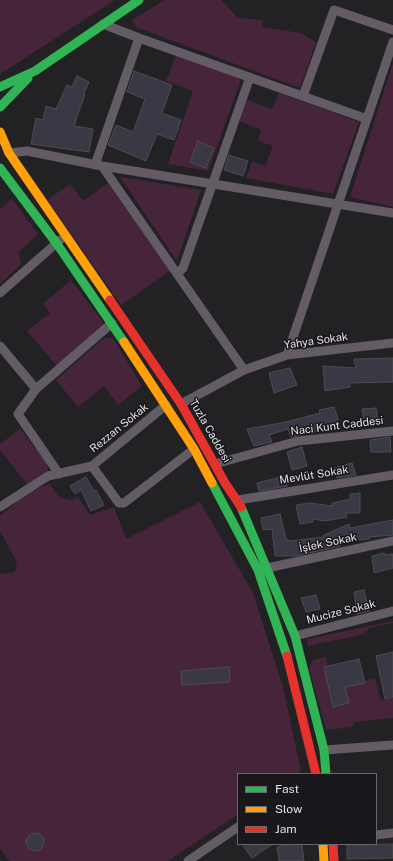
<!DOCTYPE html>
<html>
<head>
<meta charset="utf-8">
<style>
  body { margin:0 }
  #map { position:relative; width:393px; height:861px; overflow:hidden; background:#222124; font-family:"Public Sans",sans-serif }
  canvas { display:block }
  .legend { position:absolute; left:237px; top:773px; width:140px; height:72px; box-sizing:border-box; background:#19171c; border:1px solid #69686c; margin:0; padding:5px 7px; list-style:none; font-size:12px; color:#e2e1e4 }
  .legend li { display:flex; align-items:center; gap:8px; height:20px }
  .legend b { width:20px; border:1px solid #69686c }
</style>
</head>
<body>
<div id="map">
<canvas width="393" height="861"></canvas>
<ul class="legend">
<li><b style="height:5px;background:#30b455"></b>Fast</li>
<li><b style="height:5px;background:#ff9f0a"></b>Slow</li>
<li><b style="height:5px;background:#e5322d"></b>Jam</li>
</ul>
</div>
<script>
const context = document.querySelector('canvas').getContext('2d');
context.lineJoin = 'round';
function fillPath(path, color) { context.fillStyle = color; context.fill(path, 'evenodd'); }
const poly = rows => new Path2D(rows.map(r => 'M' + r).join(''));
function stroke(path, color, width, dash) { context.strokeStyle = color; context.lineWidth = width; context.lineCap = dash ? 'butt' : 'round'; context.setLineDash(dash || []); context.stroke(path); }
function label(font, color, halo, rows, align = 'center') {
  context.font = font + ' "Public Sans",sans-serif'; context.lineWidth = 3; context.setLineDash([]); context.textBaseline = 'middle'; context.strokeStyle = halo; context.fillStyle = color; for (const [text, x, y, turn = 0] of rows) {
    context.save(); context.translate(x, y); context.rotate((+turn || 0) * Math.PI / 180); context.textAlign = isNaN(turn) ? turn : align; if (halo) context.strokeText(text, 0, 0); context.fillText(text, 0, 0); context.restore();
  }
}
const green = poly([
  [0,0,115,0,0,74],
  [165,0,221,0,238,18,263,20,262,27,301,33,316,42,300,88,138,28,132,20],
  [176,55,239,78,240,83,208,171,168,164,193,91,166,81],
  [198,141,214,148,206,168,190,162],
  [393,63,393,207,350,197],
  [279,93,359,122,333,194,246,178,252,161,265,166,273,146,258,141,261,130,239,121,247,100,272,109],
  [121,177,201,190,177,261,120,177],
  [108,183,170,271,121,305,47,200,70,184,83,201],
  [12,199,38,234,19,252,21,264,0,284,0,209],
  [71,280,103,322,102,327,57,366,27,331,50,313,43,304],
  [104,338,113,338,142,386,118,405,104,386,78,407,56,380],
  [20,429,47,463,48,471,27,484,0,450,0,444],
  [49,484,60,498,72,500,78,497,90,515,114,507,126,539,200,502,253,593,283,687,301,771,297,774,238,774,238,814,168,861,9,861,0,848,0,574,15,572,17,562,0,531,0,516,20,499,39,488],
  [393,621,393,623,369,628,365,634,308,646,307,639],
  [326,657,328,666,324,668,333,707,349,703,345,687,365,683,364,681,375,678,380,698,382,700,393,698,393,718,354,722,352,727,326,730,309,668,313,660]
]);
const building = poly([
  [134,71,172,85,162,113,181,120,174,140,157,134,146,161,108,145,116,125,133,132,145,99,127,92,134,71],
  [77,76,89,82,84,93,85,94,74,126,93,129,89,152,31,144,36,118,43,120,46,106,56,109,67,85,72,87,77,76],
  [198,141,214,148,206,168,190,162,198,141],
  [229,155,248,161,243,176,224,170,229,155],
  [393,358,393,382,350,383,350,387,325,391,323,366,356,368,354,359,393,358],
  [290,368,297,385,274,393,269,373,290,368],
  [334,407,340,426,320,428,320,430,291,437,288,429,269,435,272,442,254,446,247,429,286,422,320,413,319,410,334,407],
  [376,408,378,424,364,423,362,409,376,408],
  [390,437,391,452,371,452,370,440,390,437],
  [302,447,307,466,292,470,287,452,302,447],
  [352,463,356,475,337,478,334,468,352,463],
  [285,476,287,486,259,491,257,483,285,476],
  [86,477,94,491,96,490,104,505,91,511,81,490,75,494,70,486,86,477],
  [360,493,360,513,346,513,347,517,325,521,313,519,313,522,300,524,296,505,310,503,332,506,332,503,351,499,350,494,360,493],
  [280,514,286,539,291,541,324,537,324,535,349,524,350,528,393,520,393,535,369,537,369,539,339,542,340,546,296,556,275,556,272,529,263,530,261,518,280,514],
  [384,553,384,555,393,554,393,568,374,573,372,556,384,553],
  [364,590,369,611,357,614,354,592,364,590],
  [316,595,320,609,306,612,301,598,316,595],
  [393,652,393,697,385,699,376,656,393,652],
  [359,659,365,683,345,687,349,703,333,707,324,667,359,659],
  [229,667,230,682,182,685,181,671,229,667],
  '26 842a9 9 0 1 1 18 0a9 9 0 1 1-18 0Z',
  [242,844,273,844,252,858,242,844],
  [289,844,302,844,304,861,279,861,277,847,289,844],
  [393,844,393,858,347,859,347,845,393,844]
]);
const street = poly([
  [139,38,367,119],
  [303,96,334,10,393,30],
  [9,153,27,151,102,166,393,213],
  [95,165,139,38,103,24],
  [102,166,244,370],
  [177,274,183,268,250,77],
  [0,293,60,240],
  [0,346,36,389],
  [287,355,393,42],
  [181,404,244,370,287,355,393,343],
  [215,464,298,441,393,431],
  [92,466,119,503,124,503,194,449],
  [59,474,18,414,36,389,112,323],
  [238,500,393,475],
  [0,507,48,476,92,466,166,405],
  [267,568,393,541],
  [295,636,393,611],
  [324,750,393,745],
  [376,835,393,833],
  [188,861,238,827]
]);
const fast = poly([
  [0,87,35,71,139,0],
  [0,107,28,78],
  [0,168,57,244,124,342],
  [212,483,258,570,287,656],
  [241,507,295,636,324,750,326,774]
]);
const slow = poly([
  [0,132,9,153,110,300],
  [124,342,194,449,212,483],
  [323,844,324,861]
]);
const jam = poly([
  [110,300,181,404,225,483,241,507],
  [287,656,316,774],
  [333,844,334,861]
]);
const streetNames = [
  ["Yahya Sokak",316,341,-8],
  ["Naci Kunt Caddesi",337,426,-7],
  ["Rezzan Sokak",119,428,-39],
  ["Tuzla Caddesi",210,431,60],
  ["Mevlüt Sokak",314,475,-9],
  ["İşlek Sokak",328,543,-12],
  ["Mucize Sokak",341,612,-14]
];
fillPath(green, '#46253a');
fillPath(building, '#393844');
stroke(building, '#4d4d4f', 1);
stroke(street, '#635c65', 9);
stroke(fast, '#30b455', 9);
stroke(slow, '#ff9f0a', 9);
stroke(jam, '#e5322d', 9);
label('11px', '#e2e1e4', '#19171c', streetNames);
</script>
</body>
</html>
